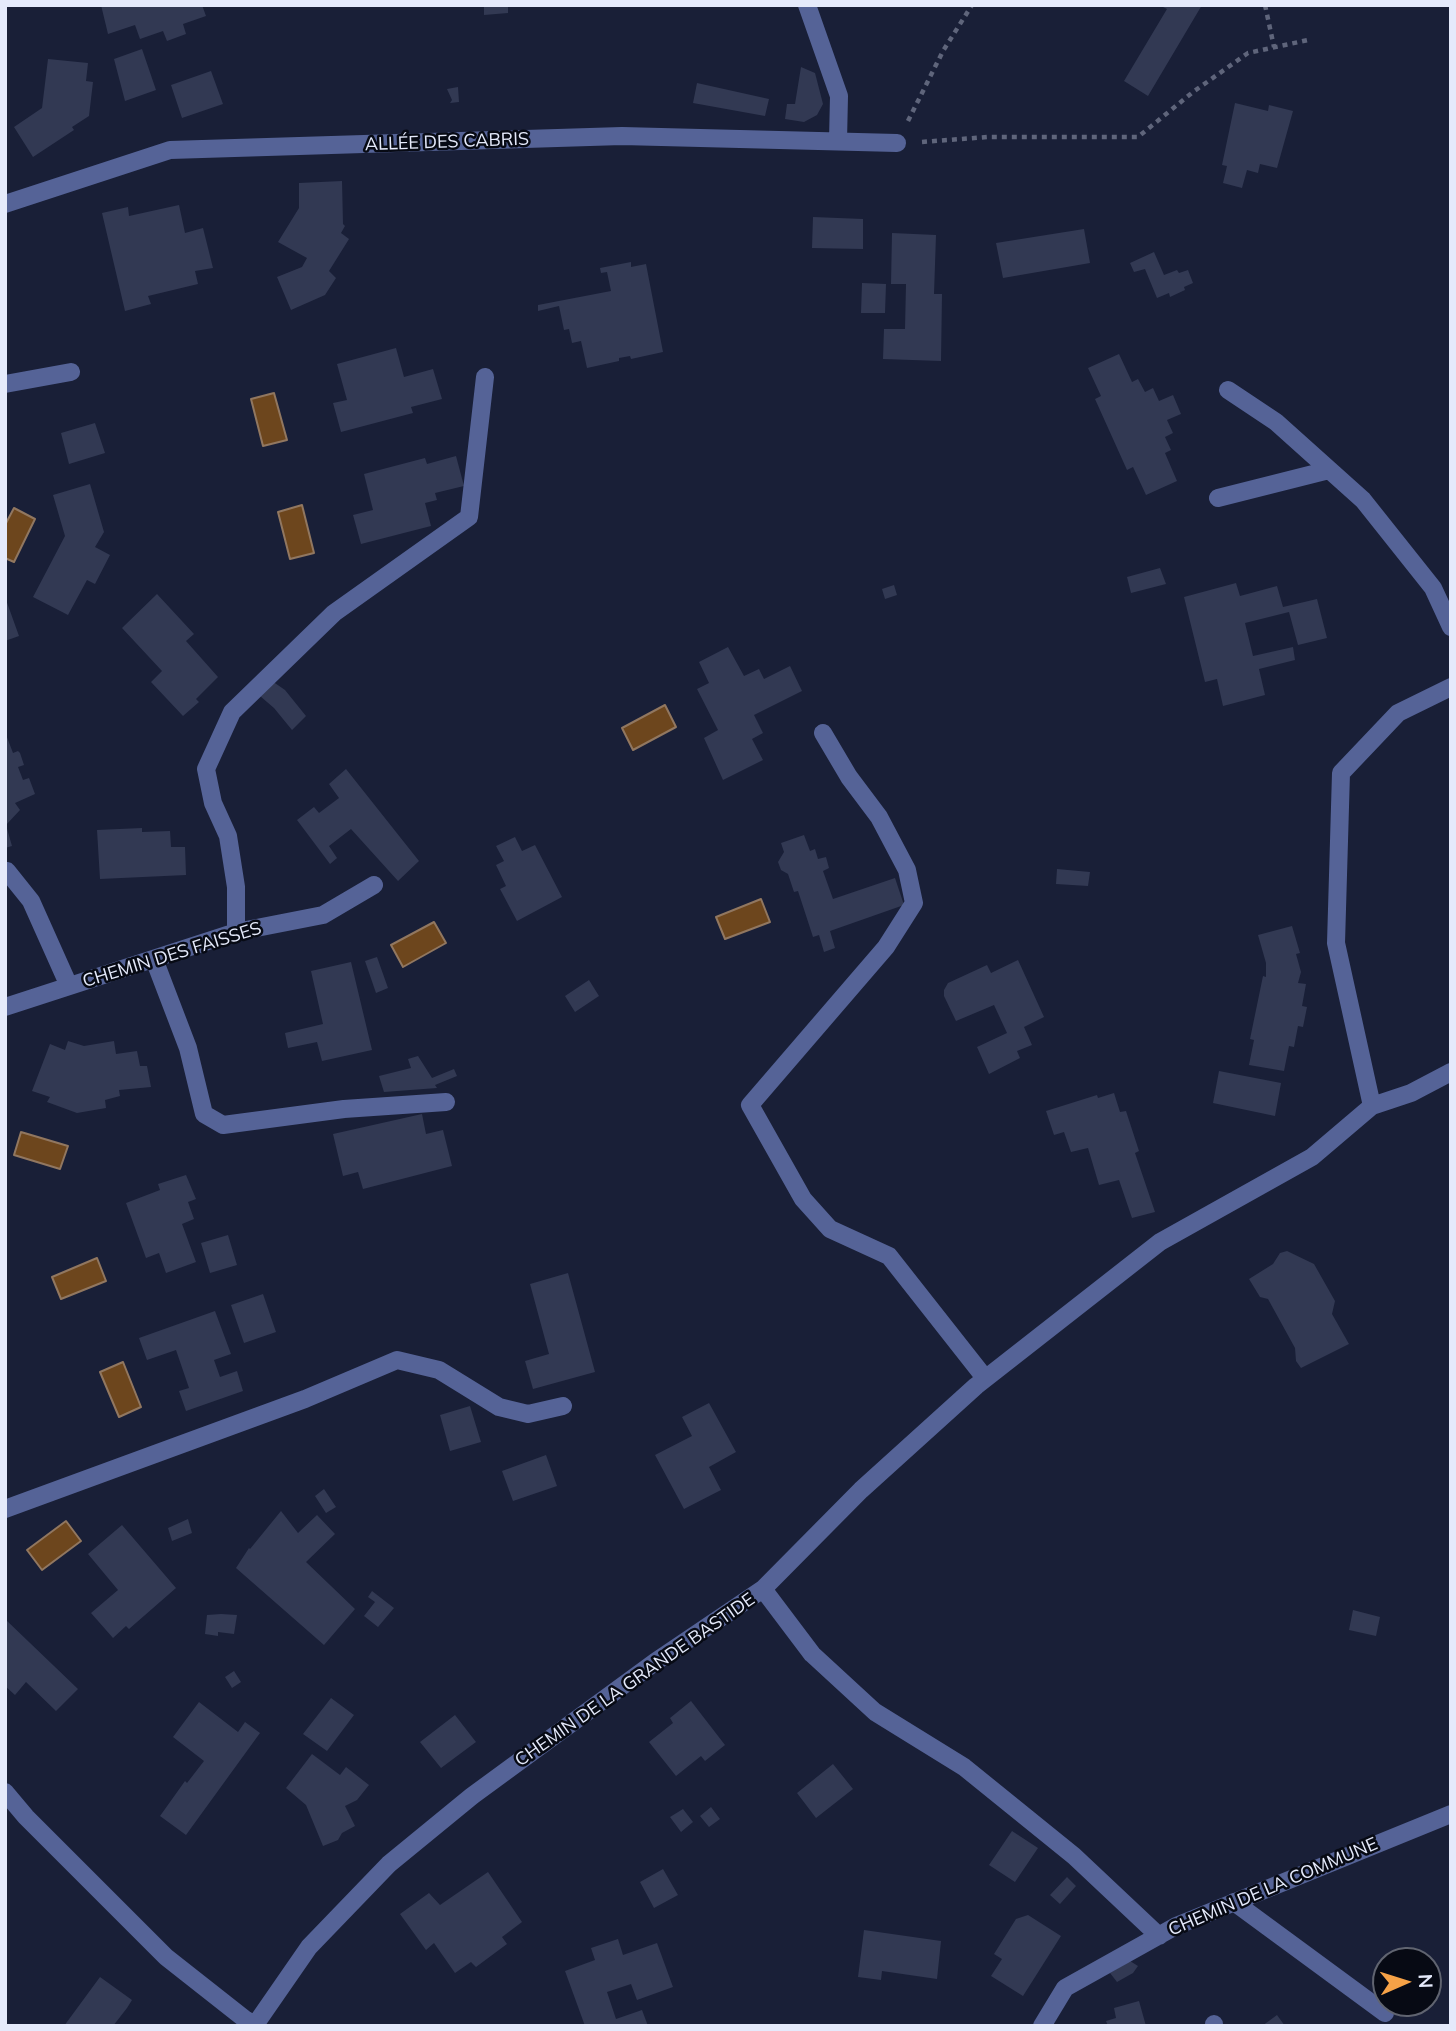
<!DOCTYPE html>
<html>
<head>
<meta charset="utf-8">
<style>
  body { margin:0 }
  #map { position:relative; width:1456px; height:2031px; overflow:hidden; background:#191f37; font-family:Mulish,sans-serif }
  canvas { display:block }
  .frame { position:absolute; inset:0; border:7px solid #e5eafb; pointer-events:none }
  .north { position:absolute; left:1372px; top:1947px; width:70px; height:70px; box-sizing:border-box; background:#070a14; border:2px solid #606470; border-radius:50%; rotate:87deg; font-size:19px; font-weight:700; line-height:28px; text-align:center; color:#e5eafb }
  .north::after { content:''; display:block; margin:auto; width:24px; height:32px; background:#f6a247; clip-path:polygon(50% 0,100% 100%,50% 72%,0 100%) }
</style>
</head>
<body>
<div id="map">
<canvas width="1456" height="2031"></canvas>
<div class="frame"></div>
<div class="north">N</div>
</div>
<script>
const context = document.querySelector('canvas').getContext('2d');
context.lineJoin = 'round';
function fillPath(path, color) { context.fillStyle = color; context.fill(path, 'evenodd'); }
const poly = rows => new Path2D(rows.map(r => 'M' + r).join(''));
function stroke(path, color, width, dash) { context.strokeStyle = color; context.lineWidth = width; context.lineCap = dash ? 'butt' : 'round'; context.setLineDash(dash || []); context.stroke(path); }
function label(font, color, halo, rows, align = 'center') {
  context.font = font + ' Mulish,sans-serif'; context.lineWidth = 5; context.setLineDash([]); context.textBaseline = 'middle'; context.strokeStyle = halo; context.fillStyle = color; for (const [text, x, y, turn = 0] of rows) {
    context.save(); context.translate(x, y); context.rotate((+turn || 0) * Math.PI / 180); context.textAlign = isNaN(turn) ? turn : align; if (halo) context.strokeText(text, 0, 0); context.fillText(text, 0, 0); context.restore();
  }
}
const water = poly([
  [274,393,287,440,263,446,251,399,274,393],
  [302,505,314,553,290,559,278,512,302,505],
  [14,508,35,519,14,562,5,558,5,525,14,508],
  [665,705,676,727,633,750,622,728,665,705],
  [761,899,770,922,725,939,716,917,761,899],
  [434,922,446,943,403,967,391,945,434,922],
  [21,1132,68,1146,60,1169,14,1155,21,1132],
  [97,1258,106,1281,61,1299,52,1277,97,1258],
  [123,1362,141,1407,119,1417,100,1372,123,1362],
  [66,1521,81,1541,42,1570,27,1550,66,1521]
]);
const building = poly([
  [101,5,202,5,206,16,183,24,186,34,167,41,163,31,140,39,135,25,108,34],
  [484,5,508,5,508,13,484,15],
  [1159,5,1202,5,1148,96,1124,81,1167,9],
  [142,49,156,90,125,101,114,59],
  [48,59,88,63,86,81,93,82,89,116,72,127,74,130,33,157,14,127,42,108],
  [801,67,815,73,823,104,817,115,804,122,785,119,787,104,795,104],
  [211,71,223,104,182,118,171,85],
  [697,83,769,99,765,116,693,103],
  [458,87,459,102,450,103,452,100,447,89],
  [1235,103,1268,111,1269,105,1293,111,1277,168,1260,164,1258,173,1247,170,1242,188,1223,183,1227,166,1222,165],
  [342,181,343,224,345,226,341,233,349,239,329,271,336,278,325,295,291,310,277,277,302,267,307,258,278,242,299,208,299,183],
  [179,205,185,233,203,228,213,268,195,271,198,284,148,296,151,304,125,311,102,213,128,207,129,216],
  [813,217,863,219,863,249,812,248],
  [1084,229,1090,263,1003,278,996,243],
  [892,233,936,235,934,294,942,294,941,361,883,359,884,329,905,329,906,284,891,284],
  [1154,252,1164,275,1177,270,1179,273,1188,270,1193,283,1184,287,1185,290,1170,297,1169,293,1157,298,1145,269,1134,272,1130,263],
  [631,262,631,267,646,264,663,352,631,359,630,356,619,358,619,361,587,368,581,341,572,343,569,329,564,330,559,306,538,311,538,305,611,291,607,272,601,273,600,268],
  [862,283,886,284,885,313,861,313],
  [396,348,404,377,433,369,442,399,411,407,413,413,341,432,333,403,347,400,337,364],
  [1119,354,1132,382,1138,379,1145,392,1153,388,1159,401,1173,395,1181,414,1167,420,1173,433,1165,437,1171,450,1165,453,1177,481,1146,495,1133,467,1127,470,1095,399,1101,396,1088,368],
  [95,423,105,453,69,464,61,433],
  [456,456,464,486,435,493,437,500,425,503,431,526,361,544,353,515,373,510,364,474,425,458,427,464],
  [90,484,104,532,95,547,110,555,95,584,87,580,68,615,33,597,65,536,53,495],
  [1160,568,1166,584,1131,593,1127,577],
  [1236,583,1240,596,1277,586,1283,607,1317,599,1327,638,1298,645,1289,612,1245,623,1253,656,1293,647,1295,660,1259,669,1265,695,1223,706,1217,679,1205,682,1184,597],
  [894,585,897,595,885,599,882,589],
  [157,594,194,634,186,641,218,677,196,699,199,702,183,716,151,682,162,671,122,628],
  [5,597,19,636,5,641],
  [728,647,744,676,759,669,764,679,790,666,802,691,754,715,763,733,752,739,763,760,723,780,704,738,718,730,697,689,709,683,699,662],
  [272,681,285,690,306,716,292,730,274,708,260,696],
  [5,732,13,753,18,751,20,753,24,765,18,767,23,780,29,778,35,794,15,803,20,810,6,825,12,846,5,848],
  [346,769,419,861,398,881,351,829,329,846,337,858,330,864,297,820,314,807,319,813,339,798,329,784],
  [142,828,142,832,170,831,171,847,185,847,186,875,100,879,97,830],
  [804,835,810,851,815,849,818,859,826,857,829,868,823,871,833,899,895,878,904,905,830,931,835,948,824,952,819,935,813,937,798,891,794,892,788,874,781,870,778,862,784,852,781,843],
  [515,837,522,851,535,845,562,897,517,921,500,889,506,886,496,865,504,861,496,846],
  [1057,869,1090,872,1088,886,1056,884],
  [1292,926,1300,953,1296,954,1301,972,1298,983,1306,984,1302,1006,1307,1007,1303,1027,1298,1026,1294,1047,1289,1046,1284,1071,1249,1065,1254,1040,1250,1039,1263,976,1266,977,1266,963,1258,935],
  [377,957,388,988,376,993,365,961],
  [1018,960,1044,1017,1024,1027,1032,1045,1017,1051,1020,1058,989,1074,977,1047,1007,1033,994,1005,956,1021,944,996,944,990,948,983,987,965,991,973],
  [351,962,372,1050,322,1061,317,1042,288,1048,285,1033,323,1024,311,971],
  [589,980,599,996,575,1012,565,996],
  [68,1041,84,1046,114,1041,116,1054,137,1051,140,1066,147,1066,151,1087,119,1090,120,1096,105,1100,106,1108,77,1113,47,1102,50,1097,32,1091,50,1044,65,1050],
  [418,1056,432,1078,454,1069,457,1076,435,1085,437,1088,384,1092,379,1076,411,1068,408,1059],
  [1219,1071,1281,1083,1275,1116,1213,1103],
  [1114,1093,1120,1112,1126,1111,1139,1151,1135,1153,1155,1212,1132,1218,1119,1180,1099,1185,1088,1148,1071,1152,1064,1132,1054,1135,1046,1111,1097,1095,1098,1098],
  [422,1114,426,1134,443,1130,452,1166,363,1189,358,1172,343,1176,333,1134],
  [186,1175,196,1199,188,1202,194,1219,182,1224,196,1262,166,1273,159,1253,146,1258,126,1203,160,1190,158,1184],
  [228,1235,237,1265,210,1273,201,1243],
  [1287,1251,1314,1264,1335,1301,1332,1314,1349,1344,1301,1368,1296,1361,1295,1348,1268,1299,1260,1297,1249,1279,1273,1264,1280,1253],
  [568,1273,595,1372,533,1389,525,1361,549,1354,530,1284],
  [263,1294,276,1332,244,1343,231,1305],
  [215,1311,231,1354,214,1360,220,1377,237,1371,243,1391,186,1411,179,1391,189,1388,176,1350,147,1360,139,1338],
  [709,1403,736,1452,709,1467,721,1490,684,1509,655,1455,692,1436,682,1417],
  [470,1406,481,1442,450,1451,440,1415],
  [546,1455,557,1486,513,1501,502,1471],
  [324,1489,336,1507,326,1513,315,1496],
  [281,1511,298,1533,317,1515,335,1534,306,1562,355,1609,324,1645,236,1568,249,1548,250,1549],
  [188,1519,192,1533,172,1541,168,1528],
  [122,1525,176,1588,129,1629,126,1626,113,1638,91,1613,118,1590,88,1554],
  [372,1591,394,1608,378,1627,364,1616,375,1602,368,1597],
  [1353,1610,1380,1617,1376,1636,1349,1630],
  [221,1614,237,1615,234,1634,218,1632,218,1636,205,1634,207,1615],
  [5,1619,78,1689,56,1711,26,1682,15,1695,5,1686],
  [234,1671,241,1682,232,1688,225,1677],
  [331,1698,354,1715,327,1751,303,1734],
  [691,1701,725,1745,705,1761,701,1756,676,1776,649,1742,673,1723,670,1718],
  [199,1702,238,1732,245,1722,260,1733,186,1835,160,1816,185,1781,187,1783,204,1761,173,1737],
  [455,1715,476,1742,441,1768,420,1742],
  [312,1754,340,1775,346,1767,369,1785,357,1800,345,1806,355,1826,342,1833,338,1840,323,1846,306,1805,286,1788],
  [833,1764,853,1789,816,1818,797,1793],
  [711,1807,720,1819,709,1827,700,1816],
  [683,1809,693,1822,681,1832,670,1817],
  [1012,1831,1038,1848,1015,1882,989,1865],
  [663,1869,678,1895,654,1908,640,1882],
  [488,1872,522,1922,502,1937,507,1944,476,1967,471,1962,455,1973,434,1943,426,1950,400,1914,429,1893,440,1905],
  [1067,1877,1076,1886,1060,1904,1050,1895],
  [1028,1915,1061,1936,1023,1996,991,1976,1002,1959,994,1954,1016,1919],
  [864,1930,941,1941,937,1979,882,1971,881,1980,858,1977],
  [618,1939,623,1955,657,1943,673,1987,637,2000,631,1984,607,1992,616,2019,642,2010,648,2026,585,2026,565,1971,595,1960,591,1948],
  [1130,1961,1138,1966,1133,1973,1117,1982,1110,1973],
  [100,1977,132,2000,127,2008,113,2026,64,2026],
  [1139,2001,1146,2026,1108,2026,1106,2021,1116,2018,1114,2008],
  [1277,2015,1285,2026,1262,2026]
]);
const path = poly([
  [1265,5,1274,47],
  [908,121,943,51,972,5],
  [922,142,987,137,1138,137,1193,92,1248,53,1308,40]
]);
const minor = poly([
  [807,5,839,96,838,141],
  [5,204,170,150,622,136,897,143],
  [5,384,71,372],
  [1228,390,1276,422,1363,500,1433,588,1451,627],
  [1218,498,1329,470],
  [823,733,849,777,879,817,907,870,914,903,886,947,750,1105,803,1199,830,1229,889,1256,985,1378],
  [7,871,31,901,69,986],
  [236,932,236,887,228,836,213,803,206,769,232,712,334,613,469,517,485,377],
  [154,959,188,1048,204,1114,223,1125,344,1109,446,1102],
  [5,1007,236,932,323,915,374,885],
  [1372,1106,1411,1093,1451,1072],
  [5,1509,305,1399,397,1360,439,1370,499,1407,528,1414,563,1406],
  [763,1589,812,1654,875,1712,964,1767,1074,1856,1159,1936],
  [5,1792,26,1817,166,1957,246,2020,257,2026],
  [1234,1902,1385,2013],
  [255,2025,309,1947,389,1864,472,1796,655,1662,763,1589,861,1490,976,1386,1160,1242,1312,1157,1372,1106,1336,943,1341,773,1398,713,1451,687],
  [1042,2026,1065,1988,1176,1926,1451,1814],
  [1214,2026,1214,2024]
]);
const streetNames = [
  ["ALLÉE DES CABRIS",447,142,-2],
  ["CHEMIN DES FAISSES",172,955,-17],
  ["CHEMIN DE LA GRANDE BASTIDE",635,1680,-35],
  ["CHEMIN DE LA COMMUNE",1273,1887,-23]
];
fillPath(water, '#6d461d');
stroke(water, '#917760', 2);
fillPath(building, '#323953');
stroke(path, '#5f657b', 4.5, [5, 5]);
stroke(minor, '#556397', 18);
label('18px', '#e5eafb', '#070a14', streetNames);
</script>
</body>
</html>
